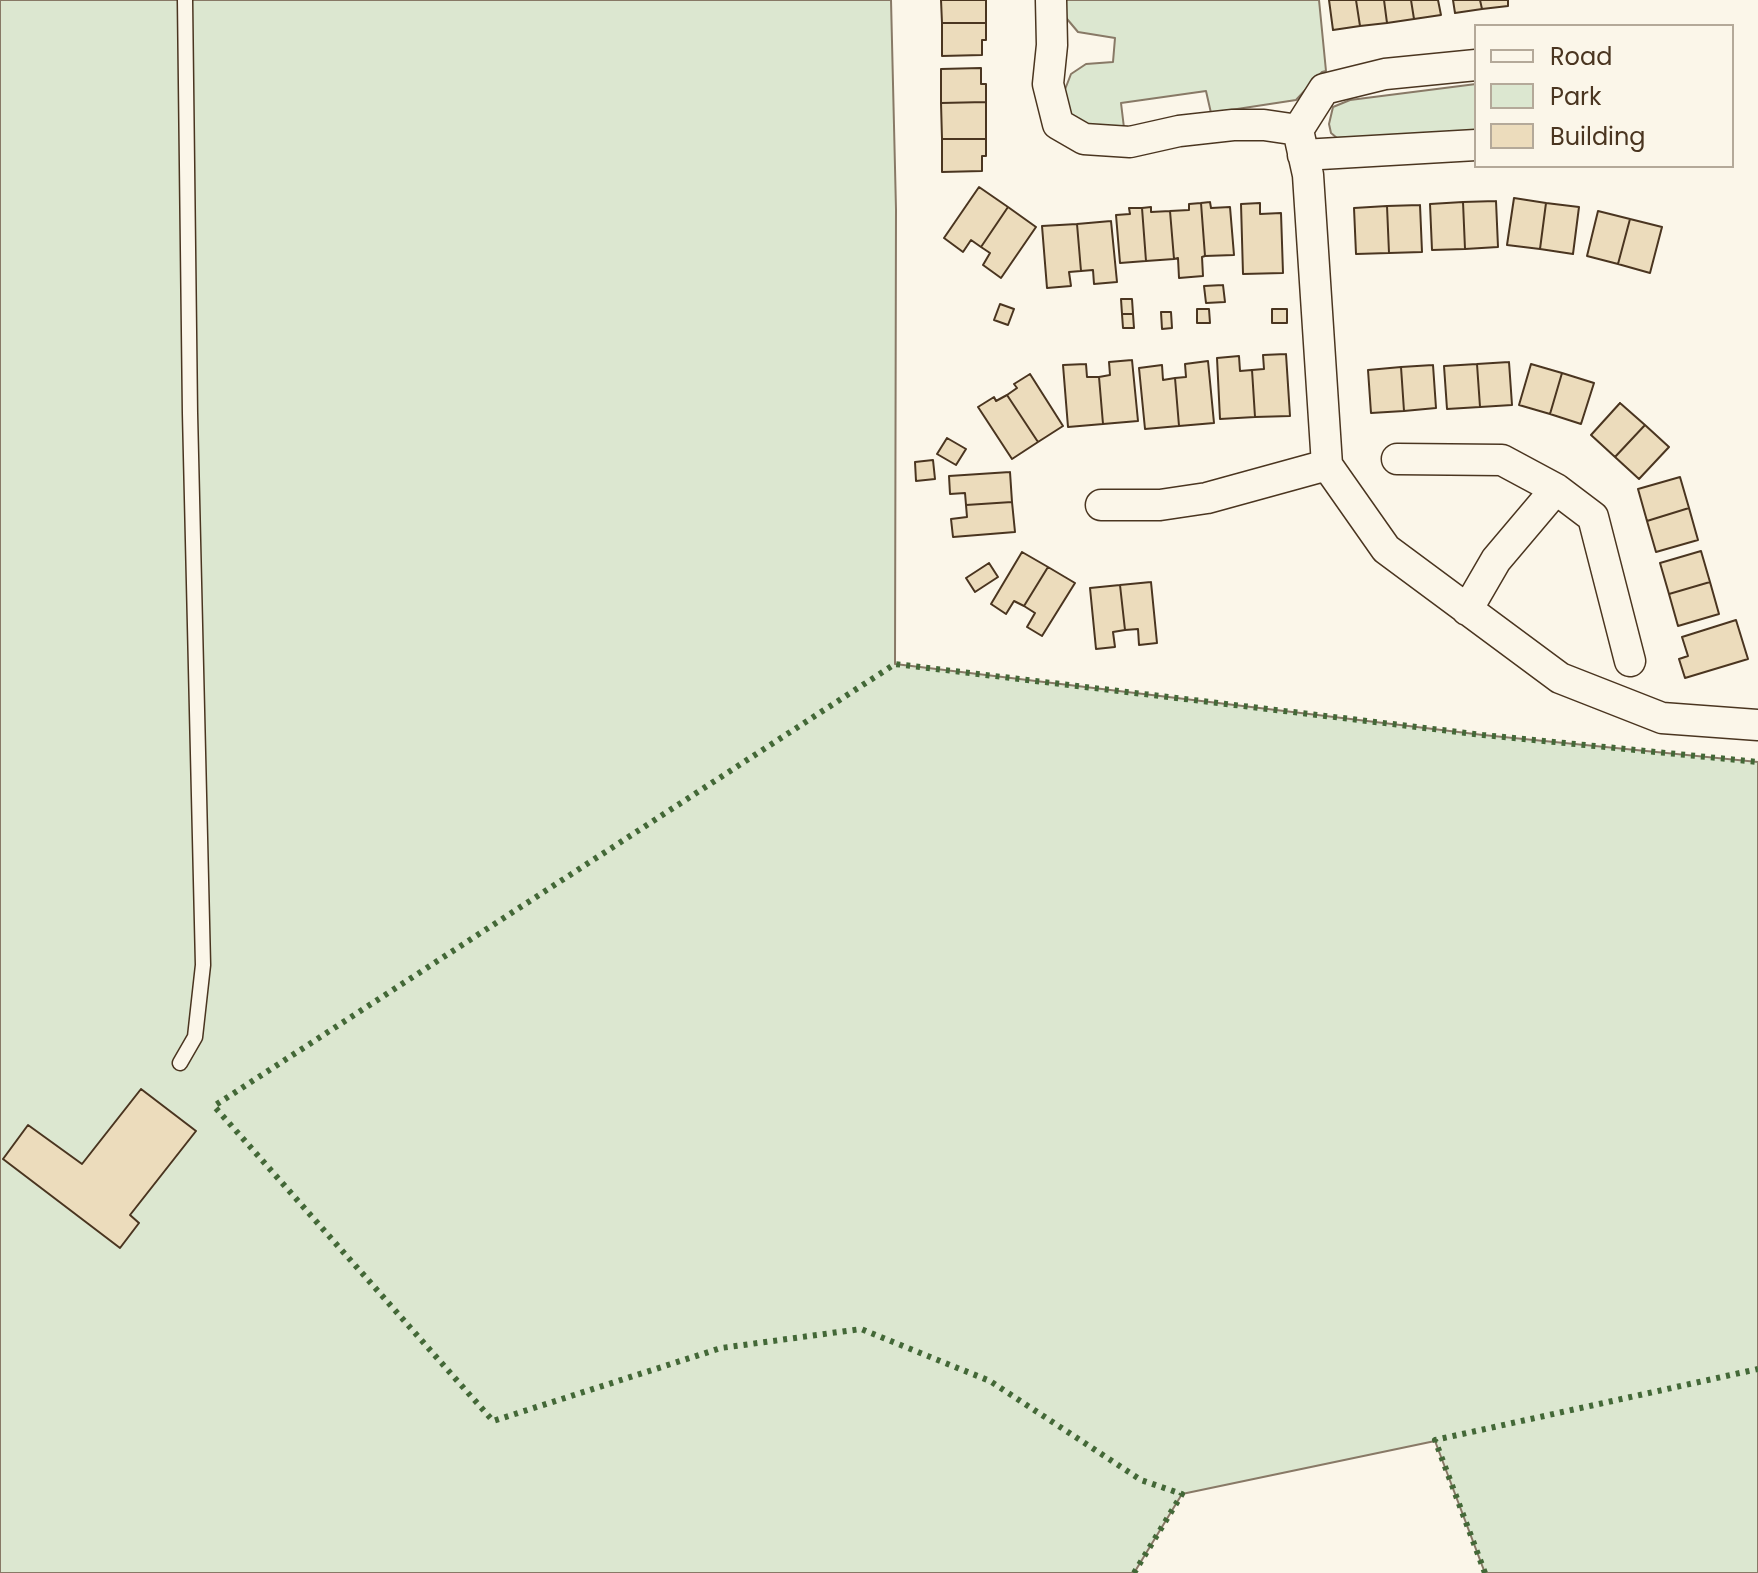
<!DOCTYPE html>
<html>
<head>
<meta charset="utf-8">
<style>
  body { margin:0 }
  #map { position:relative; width:1758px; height:1573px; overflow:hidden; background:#fbf6e9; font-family:Poppins,sans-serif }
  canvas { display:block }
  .legend { position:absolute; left:1474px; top:24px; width:260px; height:144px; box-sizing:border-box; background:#fbf6e9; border:2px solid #b4a999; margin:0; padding:10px 14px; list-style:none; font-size:24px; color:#4a3520 }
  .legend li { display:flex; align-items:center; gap:16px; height:40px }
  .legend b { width:40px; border:2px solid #b4a999 }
</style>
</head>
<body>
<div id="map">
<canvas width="1758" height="1573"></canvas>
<ul class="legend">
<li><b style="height:10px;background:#fbf6e9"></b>Road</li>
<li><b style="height:22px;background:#dce7d0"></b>Park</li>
<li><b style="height:22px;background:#ecdcbc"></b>Building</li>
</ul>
</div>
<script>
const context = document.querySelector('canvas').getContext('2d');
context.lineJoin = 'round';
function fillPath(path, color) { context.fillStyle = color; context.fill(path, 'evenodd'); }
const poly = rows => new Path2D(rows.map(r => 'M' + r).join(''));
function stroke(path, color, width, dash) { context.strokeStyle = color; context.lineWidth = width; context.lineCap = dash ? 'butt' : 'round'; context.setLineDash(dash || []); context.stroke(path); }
const green = poly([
  [0,0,891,0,896,209,895,664,1483,735,1758,762,1758,1573,1485,1573,1435,1441,1182,1494,1134,1573,0,1573,0,0],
  [1062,0,1319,0,1326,71,1322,72,1296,100,1211,113,1206,91,1121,103,1125,136,1070,119,1064,92,1071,74,1086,64,1113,62,1115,38,1078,32,1062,13,1062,0],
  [1476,84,1476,132,1337,138,1331,133,1329,124,1333,107,1350,100,1476,84]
]);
const building = poly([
  [941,0,986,0,986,23,942,23,941,0],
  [1329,0,1356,0,1360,26,1333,30,1329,0],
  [1356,0,1384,0,1387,23,1360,26,1356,0],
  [1384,0,1411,0,1414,19,1387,23,1384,0],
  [1411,0,1438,0,1441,15,1414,19,1411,0],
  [1453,0,1480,0,1482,9,1455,13,1453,0],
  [1480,0,1508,0,1508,6,1482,9,1480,0],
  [942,23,986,23,986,40,982,40,982,55,942,56,942,23],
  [981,68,981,84,986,84,986,102,941,103,941,69,981,68],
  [986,102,986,139,942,139,941,103,986,102],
  [942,139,986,139,986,156,982,156,982,171,942,172,942,139],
  [979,187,1008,207,981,247,971,240,963,252,944,238,979,187],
  [1514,198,1546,203,1540,249,1507,245,1514,198],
  [1496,201,1498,247,1465,249,1463,202,1496,201],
  [1210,202,1211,208,1230,207,1234,255,1205,256,1201,203,1210,202],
  [1463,202,1465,249,1432,250,1430,204,1463,202],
  [1201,203,1205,256,1202,257,1203,276,1179,278,1178,258,1174,259,1170,211,1189,210,1189,204,1201,203],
  [1260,203,1260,214,1281,213,1283,273,1243,274,1241,204,1260,203],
  [1546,203,1579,207,1573,254,1540,249,1546,203],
  [1420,205,1422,252,1389,253,1387,206,1420,205],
  [1387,206,1389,253,1356,254,1354,208,1387,206],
  [1008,207,1036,227,1001,278,983,265,990,253,981,247,1008,207],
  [1151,207,1151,212,1170,211,1174,259,1146,261,1142,208,1151,207],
  [1129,208,1142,208,1146,261,1120,263,1116,215,1130,214,1129,208],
  [1598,211,1630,219,1618,264,1587,256,1598,211],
  [1630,219,1662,227,1650,273,1618,264,1630,219],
  [1111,221,1117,282,1094,284,1093,270,1081,271,1077,224,1111,221],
  [1077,224,1081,271,1069,272,1071,286,1047,288,1042,226,1077,224],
  [1223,285,1225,302,1206,303,1204,286,1223,285],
  [1121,299,1132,299,1133,314,1122,314,1121,299],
  [1000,304,1014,309,1008,325,994,320,1000,304],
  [1197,309,1209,309,1210,323,1197,323,1197,309],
  [1272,309,1287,309,1287,323,1272,323,1272,309],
  [1161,312,1171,312,1172,328,1162,329,1161,312],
  [1122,314,1133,314,1134,328,1123,328,1122,314],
  [1286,354,1290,416,1255,417,1252,370,1264,369,1263,355,1286,354],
  [1239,356,1240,371,1252,370,1255,417,1220,419,1217,358,1239,356],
  [1132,360,1138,421,1103,424,1099,377,1110,375,1109,362,1132,360],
  [1208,361,1214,423,1179,426,1175,378,1186,377,1185,364,1208,361],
  [1509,362,1512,405,1480,407,1477,364,1509,362],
  [1086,364,1087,377,1099,377,1103,424,1068,427,1063,365,1086,364],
  [1477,364,1480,407,1447,409,1444,366,1477,364],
  [1531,364,1562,373,1550,414,1519,405,1531,364],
  [1162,365,1163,380,1175,378,1179,426,1145,429,1139,368,1162,365],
  [1433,365,1436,408,1404,411,1401,367,1433,365],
  [1401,367,1404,411,1371,413,1368,370,1401,367],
  [1562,373,1594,383,1581,424,1550,414,1562,373],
  [1030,374,1063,426,1038,442,1007,395,1017,388,1014,384,1030,374],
  [1007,395,1038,442,1012,459,978,407,994,397,996,401,1007,395],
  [1620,403,1645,425,1615,457,1591,435,1620,403],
  [1645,425,1669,447,1639,479,1615,457,1645,425],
  [947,438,966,449,956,465,937,454,947,438],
  [933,460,935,479,916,481,915,462,933,460],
  [1010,472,1012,502,966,505,965,493,950,494,949,476,1010,472],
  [1680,477,1689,508,1647,521,1638,489,1680,477],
  [1012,502,1015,532,953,537,951,519,967,517,966,505,1012,502],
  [1689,508,1698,540,1656,552,1647,521,1689,508],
  [1701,551,1710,582,1669,594,1660,563,1701,551],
  [1022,552,1048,567,1024,606,1014,601,1006,614,991,604,1022,552],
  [989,563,998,577,975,592,966,578,989,563],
  [1048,567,1075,583,1042,636,1027,627,1035,613,1024,606,1048,567],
  [1151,582,1157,643,1139,645,1138,629,1125,630,1120,585,1151,582],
  [1710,582,1719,614,1678,626,1669,594,1710,582],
  [1120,585,1125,630,1113,632,1115,647,1096,649,1090,588,1120,585],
  [1736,620,1748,659,1685,678,1679,659,1688,656,1682,637,1736,620],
  [141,1089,196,1131,130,1215,139,1223,120,1248,3,1159,28,1125,82,1164,141,1089]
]);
const service = poly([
  [180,1063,195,1037,203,965,190,413,185,0]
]);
const minor = poly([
  [1051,0,1052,45,1048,84,1058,124,1084,139,1130,142,1179,131,1233,125,1264,125,1298,130,1308,175,1327,465,1386,549,1560,678,1662,718,1758,725],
  [1298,130,1324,89,1385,74,1476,65],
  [1303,155,1476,145],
  [1397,459,1502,460,1556,489,1593,517,1630,661],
  [1101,505,1160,505,1207,498,1327,465],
  [1467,610,1496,560,1556,489]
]);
const hedge = poly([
  [1134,1573,1182,1494,1141,1480,990,1381,861,1329,721,1348,493,1421,214,1106,895,664,1483,735,1758,762],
  [1485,1573,1435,1440,1758,1369]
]);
fillPath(green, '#dce7d0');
stroke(green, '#887966', 2);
fillPath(building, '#ecdcbc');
stroke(building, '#4a3520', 2);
stroke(service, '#4a3520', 17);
stroke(minor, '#4a3520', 33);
stroke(service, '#fbf6e9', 14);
stroke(minor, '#fbf6e9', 30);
stroke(hedge, '#436837', 6, [4, 6]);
</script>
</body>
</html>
